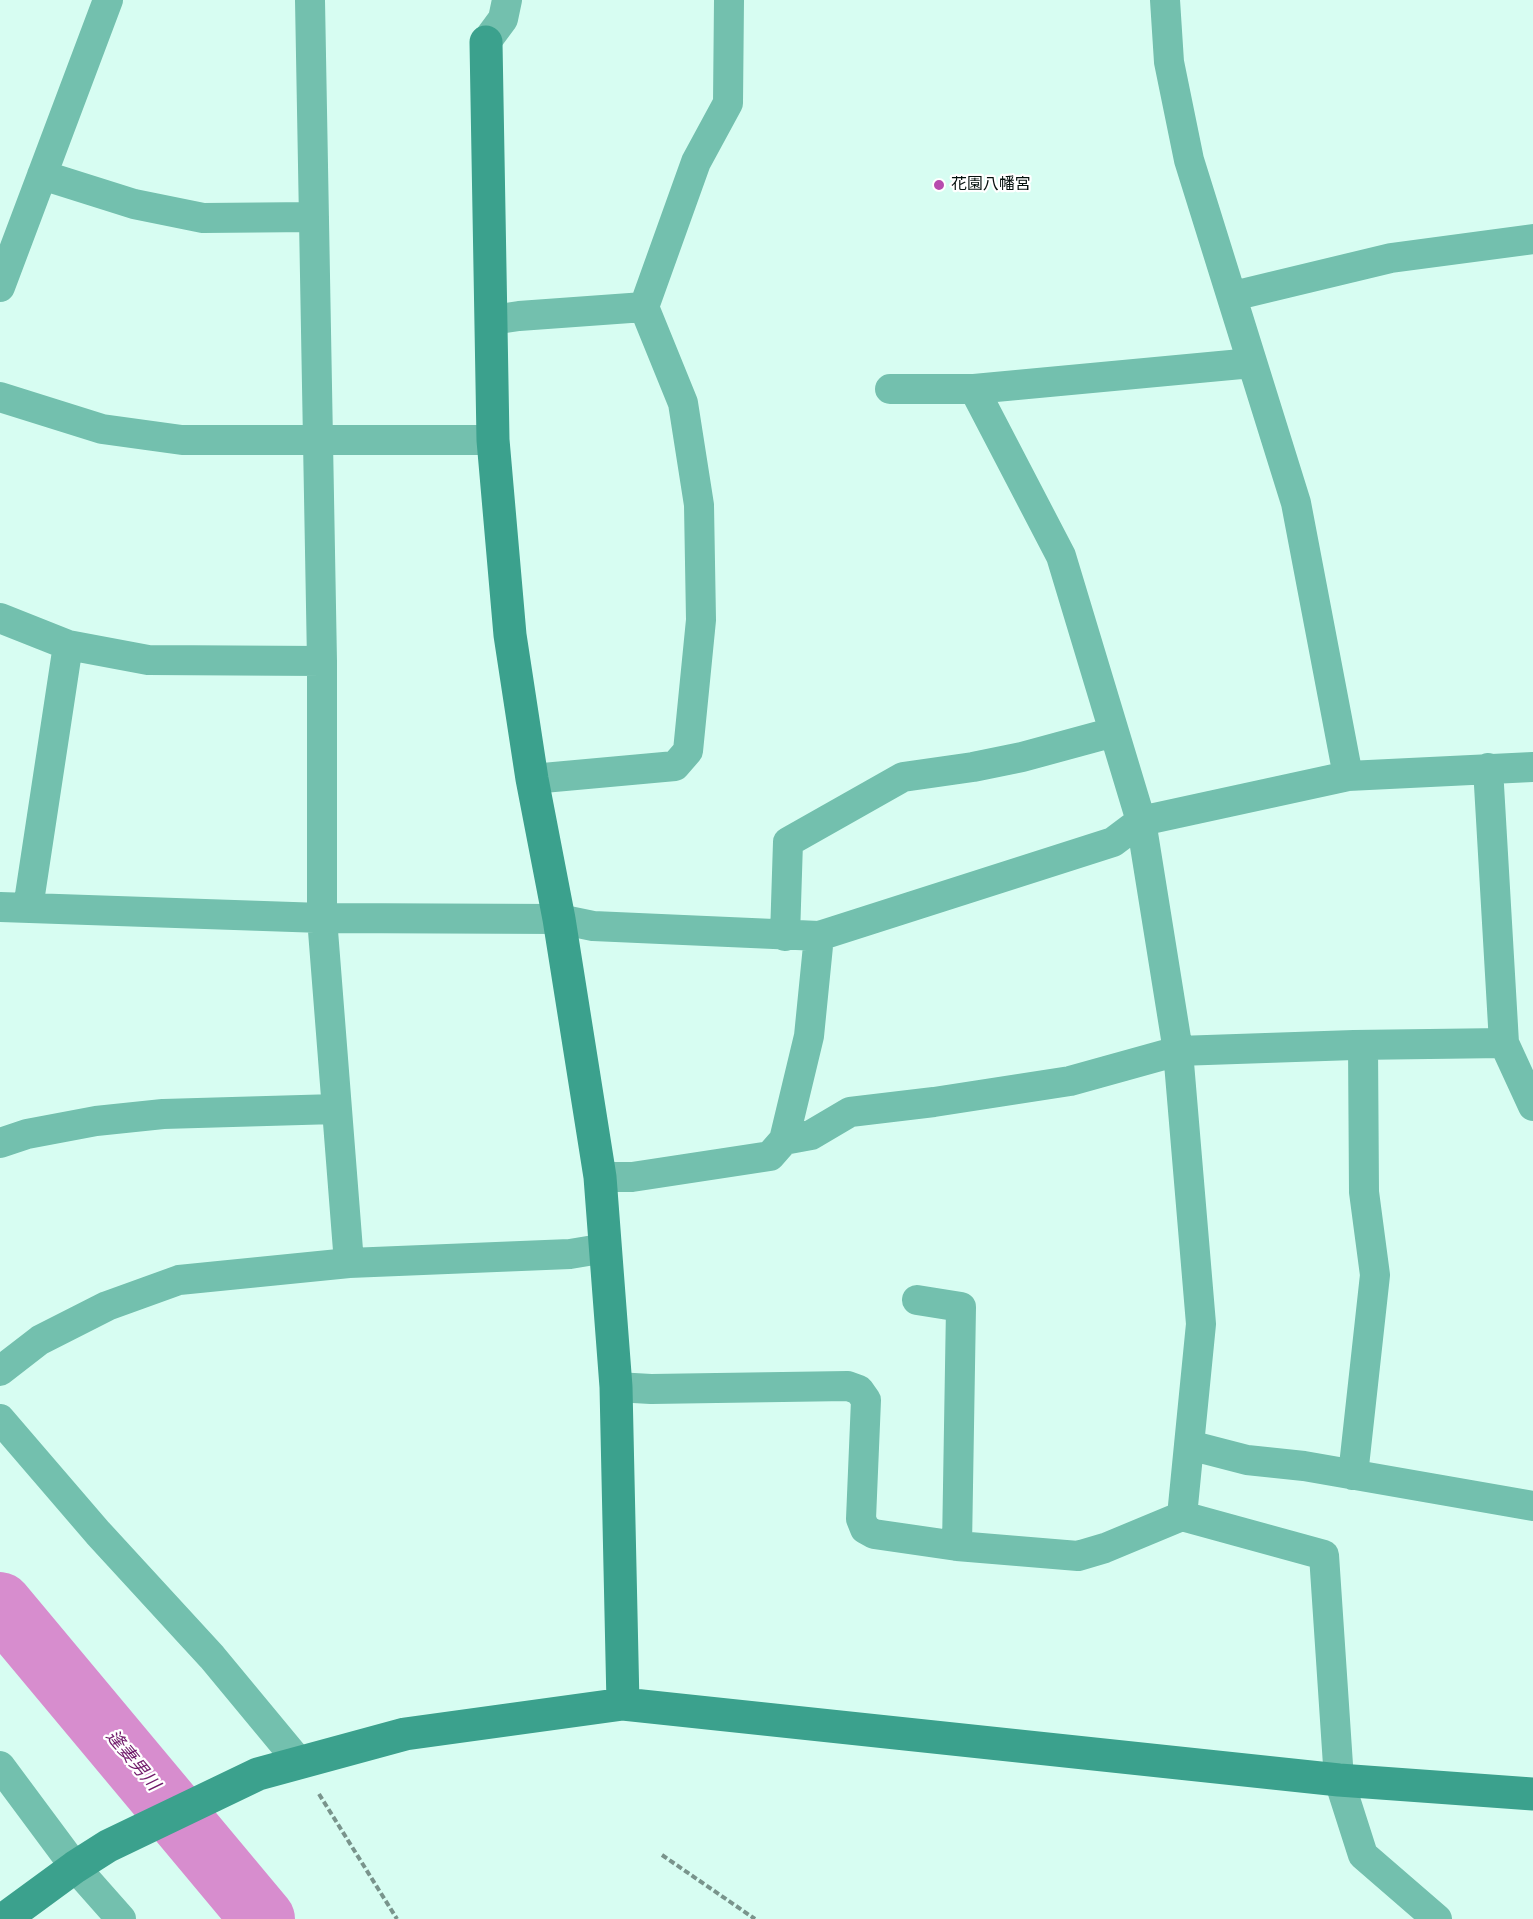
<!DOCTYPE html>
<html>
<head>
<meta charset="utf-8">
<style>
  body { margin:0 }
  canvas { display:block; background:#d7fdf2 }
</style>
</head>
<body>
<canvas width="1533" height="1919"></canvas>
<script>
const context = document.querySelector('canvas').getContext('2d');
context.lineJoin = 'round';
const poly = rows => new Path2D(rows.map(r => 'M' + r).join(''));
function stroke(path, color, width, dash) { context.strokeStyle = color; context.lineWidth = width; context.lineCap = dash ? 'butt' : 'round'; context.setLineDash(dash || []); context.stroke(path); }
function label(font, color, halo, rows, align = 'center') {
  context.font = font + ' "Sofia Sans Condensed","Noto Sans JP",sans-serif'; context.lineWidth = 4.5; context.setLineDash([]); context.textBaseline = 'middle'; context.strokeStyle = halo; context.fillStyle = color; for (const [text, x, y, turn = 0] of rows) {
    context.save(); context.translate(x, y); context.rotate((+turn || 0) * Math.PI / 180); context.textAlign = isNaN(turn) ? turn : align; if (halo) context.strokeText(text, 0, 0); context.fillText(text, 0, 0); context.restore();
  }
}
const river = poly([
  [0,1604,263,1919]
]);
const path = poly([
  [319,1794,397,1919],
  [662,1855,755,1919]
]);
const street = poly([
  [310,0,322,661,322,918,349,1263],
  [1165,0,1169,62,1189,160,1296,503,1348,776],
  [486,42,503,19,507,0],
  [42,175,134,204,203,218,314,217],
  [0,287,108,0],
  [1233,296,1391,258,1533,239],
  [492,320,519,316,644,307],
  [890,389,974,389,1061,556,1141,821,1178,1051,1201,1324,1189,1445,1247,1460,1304,1466,1533,1506],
  [974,389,1252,363],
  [0,397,102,429,182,440,493,440],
  [0,618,68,645,148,660,322,661],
  [1488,768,1504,1043,1533,1106],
  [532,779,675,766,688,751,701,620,699,505,683,403,644,307,696,162,728,103,729,0],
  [0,907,322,918,559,919,593,926,819,936,1113,842,1141,821,1348,776,1533,767],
  [28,908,68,645],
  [785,936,788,842,903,777,973,767,1022,757,1114,732],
  [784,1140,811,1135,850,1112,934,1102,1070,1081,1178,1051,1354,1045,1504,1043],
  [0,1143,27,1134,96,1121,163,1114,336,1109],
  [600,1177,632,1177,770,1156,784,1140,809,1036,819,936],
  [917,1300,961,1307,957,1546],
  [0,1371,40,1340,107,1306,179,1280,349,1263,570,1254,606,1248],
  [616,1387,651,1389,848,1386,859,1390,866,1400,861,1519,865,1529,874,1534,957,1546,1078,1556,1105,1548,1182,1516,1324,1555,1339,1780,1363,1855,1437,1919],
  [0,1419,98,1533,212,1657,299,1762],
  [1353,1475,1375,1275,1364,1192,1363,1045],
  [1182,1516,1189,1445],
  [0,1766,75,1867,121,1919]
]);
const secondary = poly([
  [486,42,493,440,510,635,532,779,559,919,600,1177,616,1387,623,1704],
  [4,1919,75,1867,108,1846,258,1774,405,1734,623,1704,1339,1780,1533,1794]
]);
const markers = [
  [939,185,6,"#b74cae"]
];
const poiNames = [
  ["花園八幡宮",951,185]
];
const waterNames = [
  ["逢妻男川",132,1761,50]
];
stroke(river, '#d78dce', 64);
stroke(path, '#79948c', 4, [6, 3]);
stroke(street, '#73c0ae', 30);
stroke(secondary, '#3ba18d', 33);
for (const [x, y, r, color] of markers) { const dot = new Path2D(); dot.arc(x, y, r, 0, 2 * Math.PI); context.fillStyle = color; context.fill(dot); stroke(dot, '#fff', 2); }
label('16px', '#04100d', '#fff', poiNames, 'left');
label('italic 18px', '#70196a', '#fff', waterNames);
</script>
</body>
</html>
